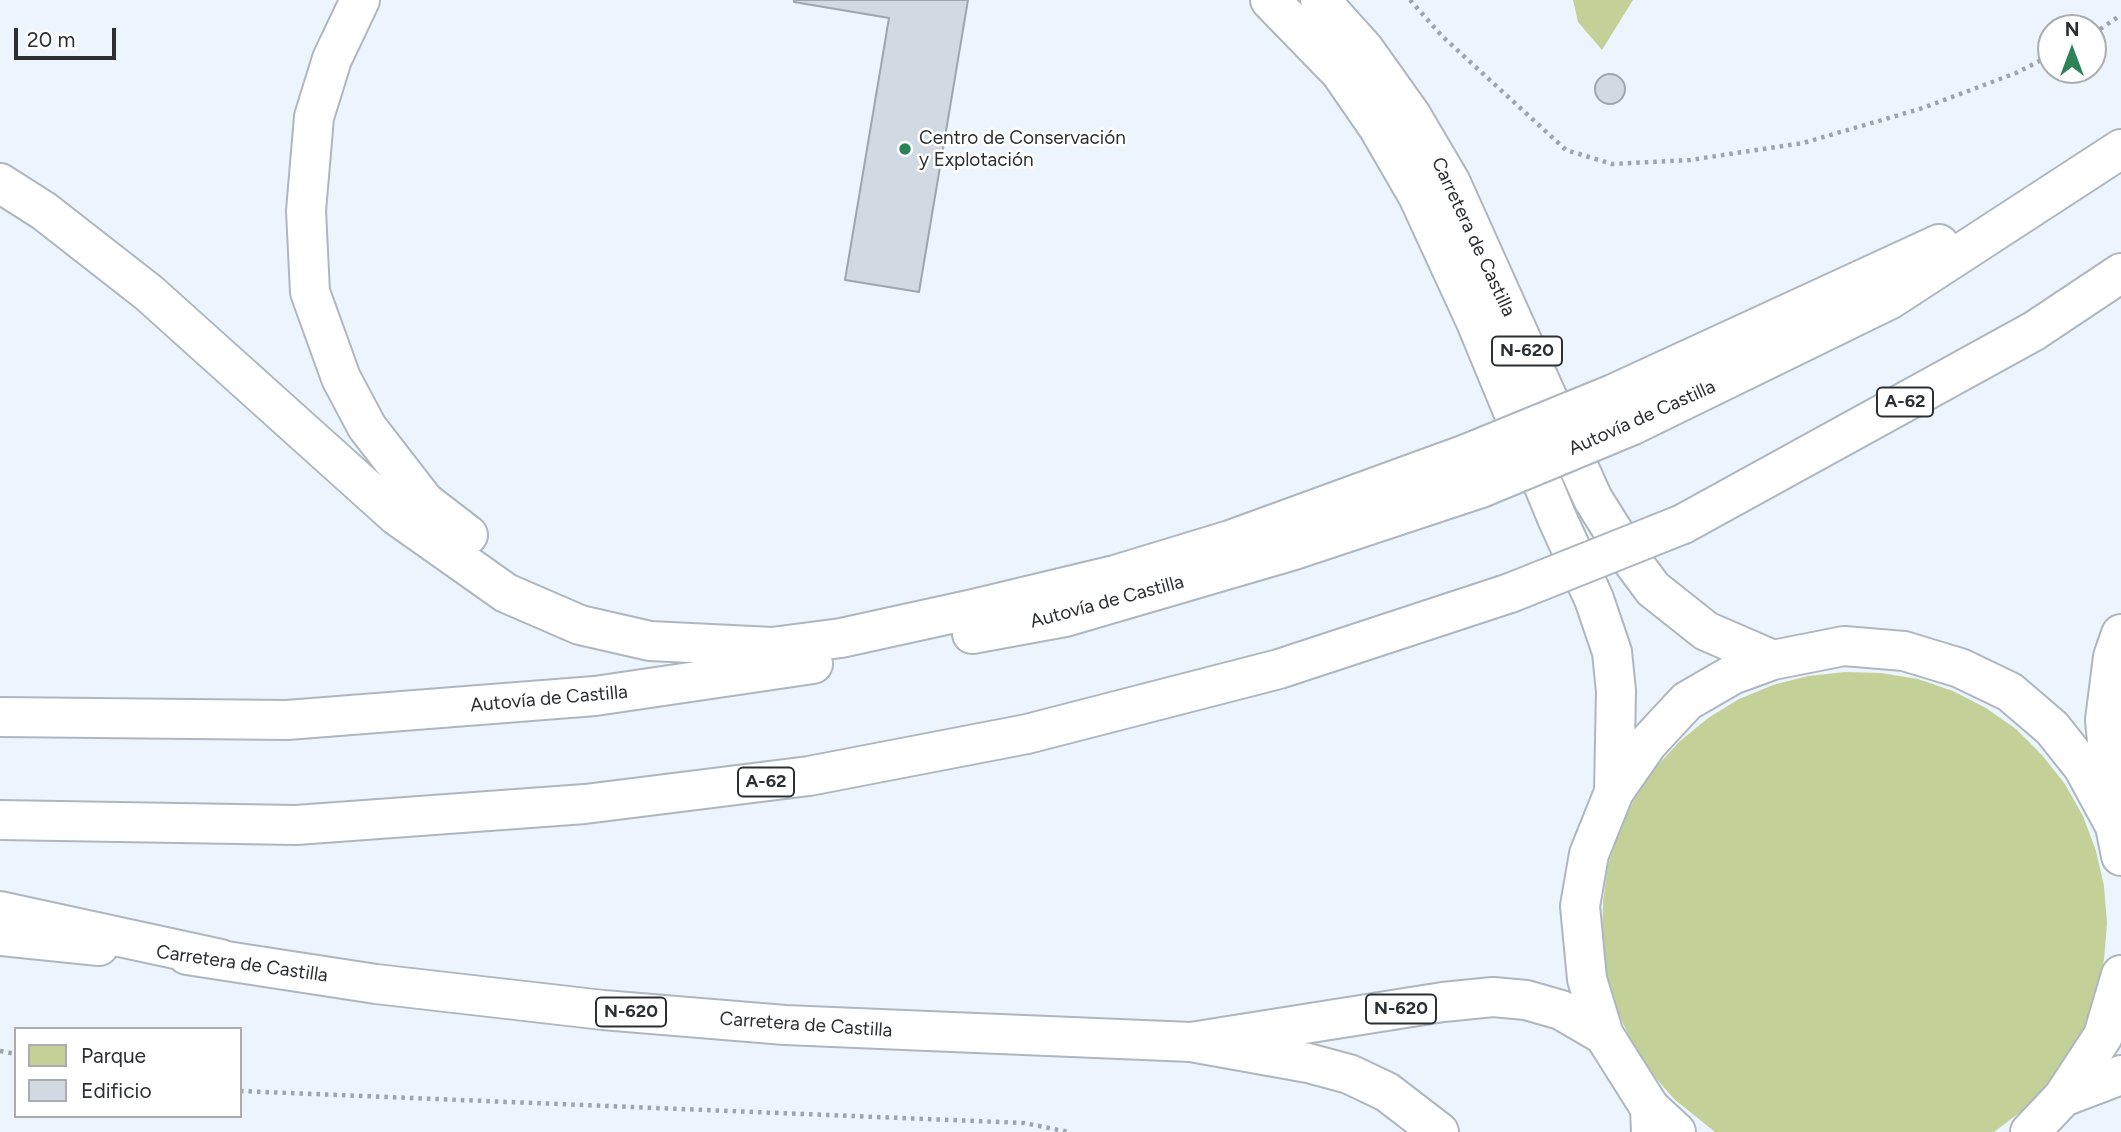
<!DOCTYPE html>
<html>
<head>
<meta charset="utf-8">
<style>
  body { margin:0 }
  #map { position:relative; width:2121px; height:1132px; overflow:hidden; background:#ecf4fe; font-family:Figtree,sans-serif }
  canvas { display:block }
  .legend { position:absolute; left:14px; top:1027px; width:228px; height:91px; box-sizing:border-box; background:#fff; border:2px solid #abacad; margin:0; padding:9px 12px; list-style:none; font-size:21px; color:#2c2f32 }
  .legend li { display:flex; align-items:center; gap:14px; height:35px }
  .legend b { width:35px; border:2px solid #abacad }
  .north { position:absolute; left:2037px; top:14px; width:70px; height:70px; box-sizing:border-box; background:#fff; border:2px solid #abacad; border-radius:50%; rotate:0deg; font-size:19px; font-weight:700; line-height:28px; text-align:center; color:#2c2f32 }
  .north::after { content:''; display:block; margin:auto; width:24px; height:32px; background:#2b8357; clip-path:polygon(50% 0,100% 100%,50% 72%,0 100%) }
  .scale { position:absolute; left:14px; top:28px; width:102px; height:32px; box-sizing:border-box; border:4px solid #2c2f32; border-top:0; padding-left:9px; font-size:21px; line-height:24px; white-space:nowrap; color:#2c2f32; -webkit-text-stroke:5px #fff; paint-order:stroke }
</style>
</head>
<body>
<div id="map">
<canvas width="2121" height="1132"></canvas>
<ul class="legend">
<li><b style="height:19px;background:#c3d199"></b>Parque</li>
<li><b style="height:19px;background:#d1d9e3"></b>Edificio</li>
</ul>
<div class="north">N</div>
<div class="scale">20 m</div>
</div>
<script>
const context = document.querySelector('canvas').getContext('2d');
context.lineJoin = 'round';
function fillPath(path, color) { context.fillStyle = color; context.fill(path, 'evenodd'); }
const poly = rows => new Path2D(rows.map(r => 'M' + r).join(''));
function stroke(path, color, width, dash) { context.strokeStyle = color; context.lineWidth = width; context.lineCap = dash ? 'butt' : 'round'; context.setLineDash(dash || []); context.stroke(path); }
function label(font, color, halo, rows, align = 'center') {
  context.font = font + ' Figtree,sans-serif'; context.lineWidth = 5; context.setLineDash([]); context.textBaseline = 'middle'; context.strokeStyle = halo; context.fillStyle = color; for (const [text, x, y, turn = 0] of rows) {
    context.save(); context.translate(x, y); context.rotate((+turn || 0) * Math.PI / 180); context.textAlign = isNaN(turn) ? turn : align; if (halo) context.strokeText(text, 0, 0); context.fillText(text, 0, 0); context.restore();
  }
}
const green = poly([
  [1573,0,1633,0,1602,50,1578,22],
  [1845,672,1881,673,1918,679,1953,691,1986,708,2016,729,2042,755,2065,784,2083,816,2096,851,2104,886,2107,923,2104,960,2096,995,2084,1028,2068,1057,2047,1085,2023,1110,1994,1132,1715,1132,1674,1099,1650,1071,1631,1041,1616,1008,1606,973,1602,937,1603,901,1608,865,1619,830,1635,798,1656,767,1680,741,1708,718,1739,699,1773,685,1808,676]
]);
const building = poly([
  [794,0,968,0,919,292,845,280,889,18,794,2,794,0],
  '1595 89a15 15 0 1 1 30 0a15 15 0 1 1-30 0Z'
]);
const path = poly([
  [1410,0,1442,36,1566,150,1612,164,1690,160,1803,143,1923,108,2016,73,2051,55],
  [2093,34,2121,15],
  [0,1051,16,1054],
  [240,1091,1024,1123,1069,1132]
]);
const trunk = poly([
  [1320,0,1364,49,1411,115,1451,183,1593,499,1630,558,1653,589,1706,631,1773,660],
  [0,936,99,946],
  [187,955,376,984,603,1010,785,1025,1191,1042,1443,1002,1493,997,1526,1000,1561,1010,1604,1035],
  [2063,1097,2121,1075],
  [1676,1132,1650,1108,1604,1035,1587,979,1580,906,1589,854,1614,792,1648,743,1687,701,1732,675,1773,660,1844,646,1904,651,1960,668,2010,692,2052,728,2083,767,2115,826,2121,856],
  [2030,1132,2063,1097,2103,1036,2121,975]
]);
const motorway = poly([
  [360,0,332,59,314,117,306,211,310,292,341,378,367,427,425,502,468,535],
  [1270,0,1340,72,1378,127,1418,196,1476,322,1557,518,1594,599,1612,652,1616,691,1614,792],
  [0,183,44,211,149,293,397,516,506,593,580,625,650,641,772,647,841,638,973,609,1115,575,1230,540,1466,454],
  [1613,394,1939,244],
  [1633,425,1889,300,2121,149],
  [1683,524,2034,331,2121,273],
  [972,634,1065,617,1294,550,1481,488],
  [0,717,287,720,595,696,813,664],
  [0,820,296,825,585,804,809,776,1027,734,1279,669,1510,593],
  [2115,826,2105,720,2113,657,2121,634],
  [0,911,221,959],
  [1191,1042,1308,1063,1349,1074,1387,1092,1439,1132],
  [1650,1108,1651,1132]
]);
const motorwayBridge = poly([
  [1466,454,1613,394],
  [1481,488,1633,425],
  [1510,593,1683,524]
]);
const markers = [
  [905,149,7,"#2b8357"]
];
const shields = [
  [1527,351,70],
  [1905,402,56],
  [766,782,56],
  [1401,1009,70],
  [631,1012,70]
];
const shieldNames = [
  ["N-620",1527,351],
  ["A-62",1905,402],
  ["A-62",766,782],
  ["N-620",1401,1009],
  ["N-620",631,1012]
];
const poiNames = [
  ["Centro de Conservación",919,138],
  ["y Explotación",919,160]
];
const streetNames = [
  ["Carretera de Castilla",1473,237,65],
  ["Autovía de Castilla",1642,418,-24],
  ["Autovía de Castilla",1107,602,-15],
  ["Autovía de Castilla",549,699,-5],
  ["Carretera de Castilla",242,964,8],
  ["Carretera de Castilla",806,1025,4]
];
fillPath(green, '#c3d199');
fillPath(building, '#d1d9e3');
stroke(building, '#9ea5ae', 2);
stroke(trunk, '#aeb6bf', 42);
stroke(motorway, '#aeb6bf', 42);
stroke(path, '#9ea4ab', 4.5, [3.5, 5]);
stroke(trunk, '#fff', 38);
stroke(motorway, '#fff', 38);
stroke(motorwayBridge, '#aeb6bf', 42, []);
stroke(motorwayBridge, '#fff', 38);
for (const [x, y, r, color] of markers) { const dot = new Path2D(); dot.arc(x, y, r, 0, 2 * Math.PI); context.fillStyle = color; context.fill(dot); stroke(dot, '#fff', 2.5); }
for (const [x, y, w] of shields) { const box = new Path2D(); box.roundRect(x - w / 2, y - 14.5, w, 29, 5); context.fillStyle = '#fff'; context.fill(box); stroke(box, '#2c2f32', 2); }
label('bold 18px', '#2c2f32', null, shieldNames);
label('19px', '#2c2f32', '#fff', poiNames, 'left');
label('19px', '#2c2f32', '#fff', streetNames);
</script>
</body>
</html>
